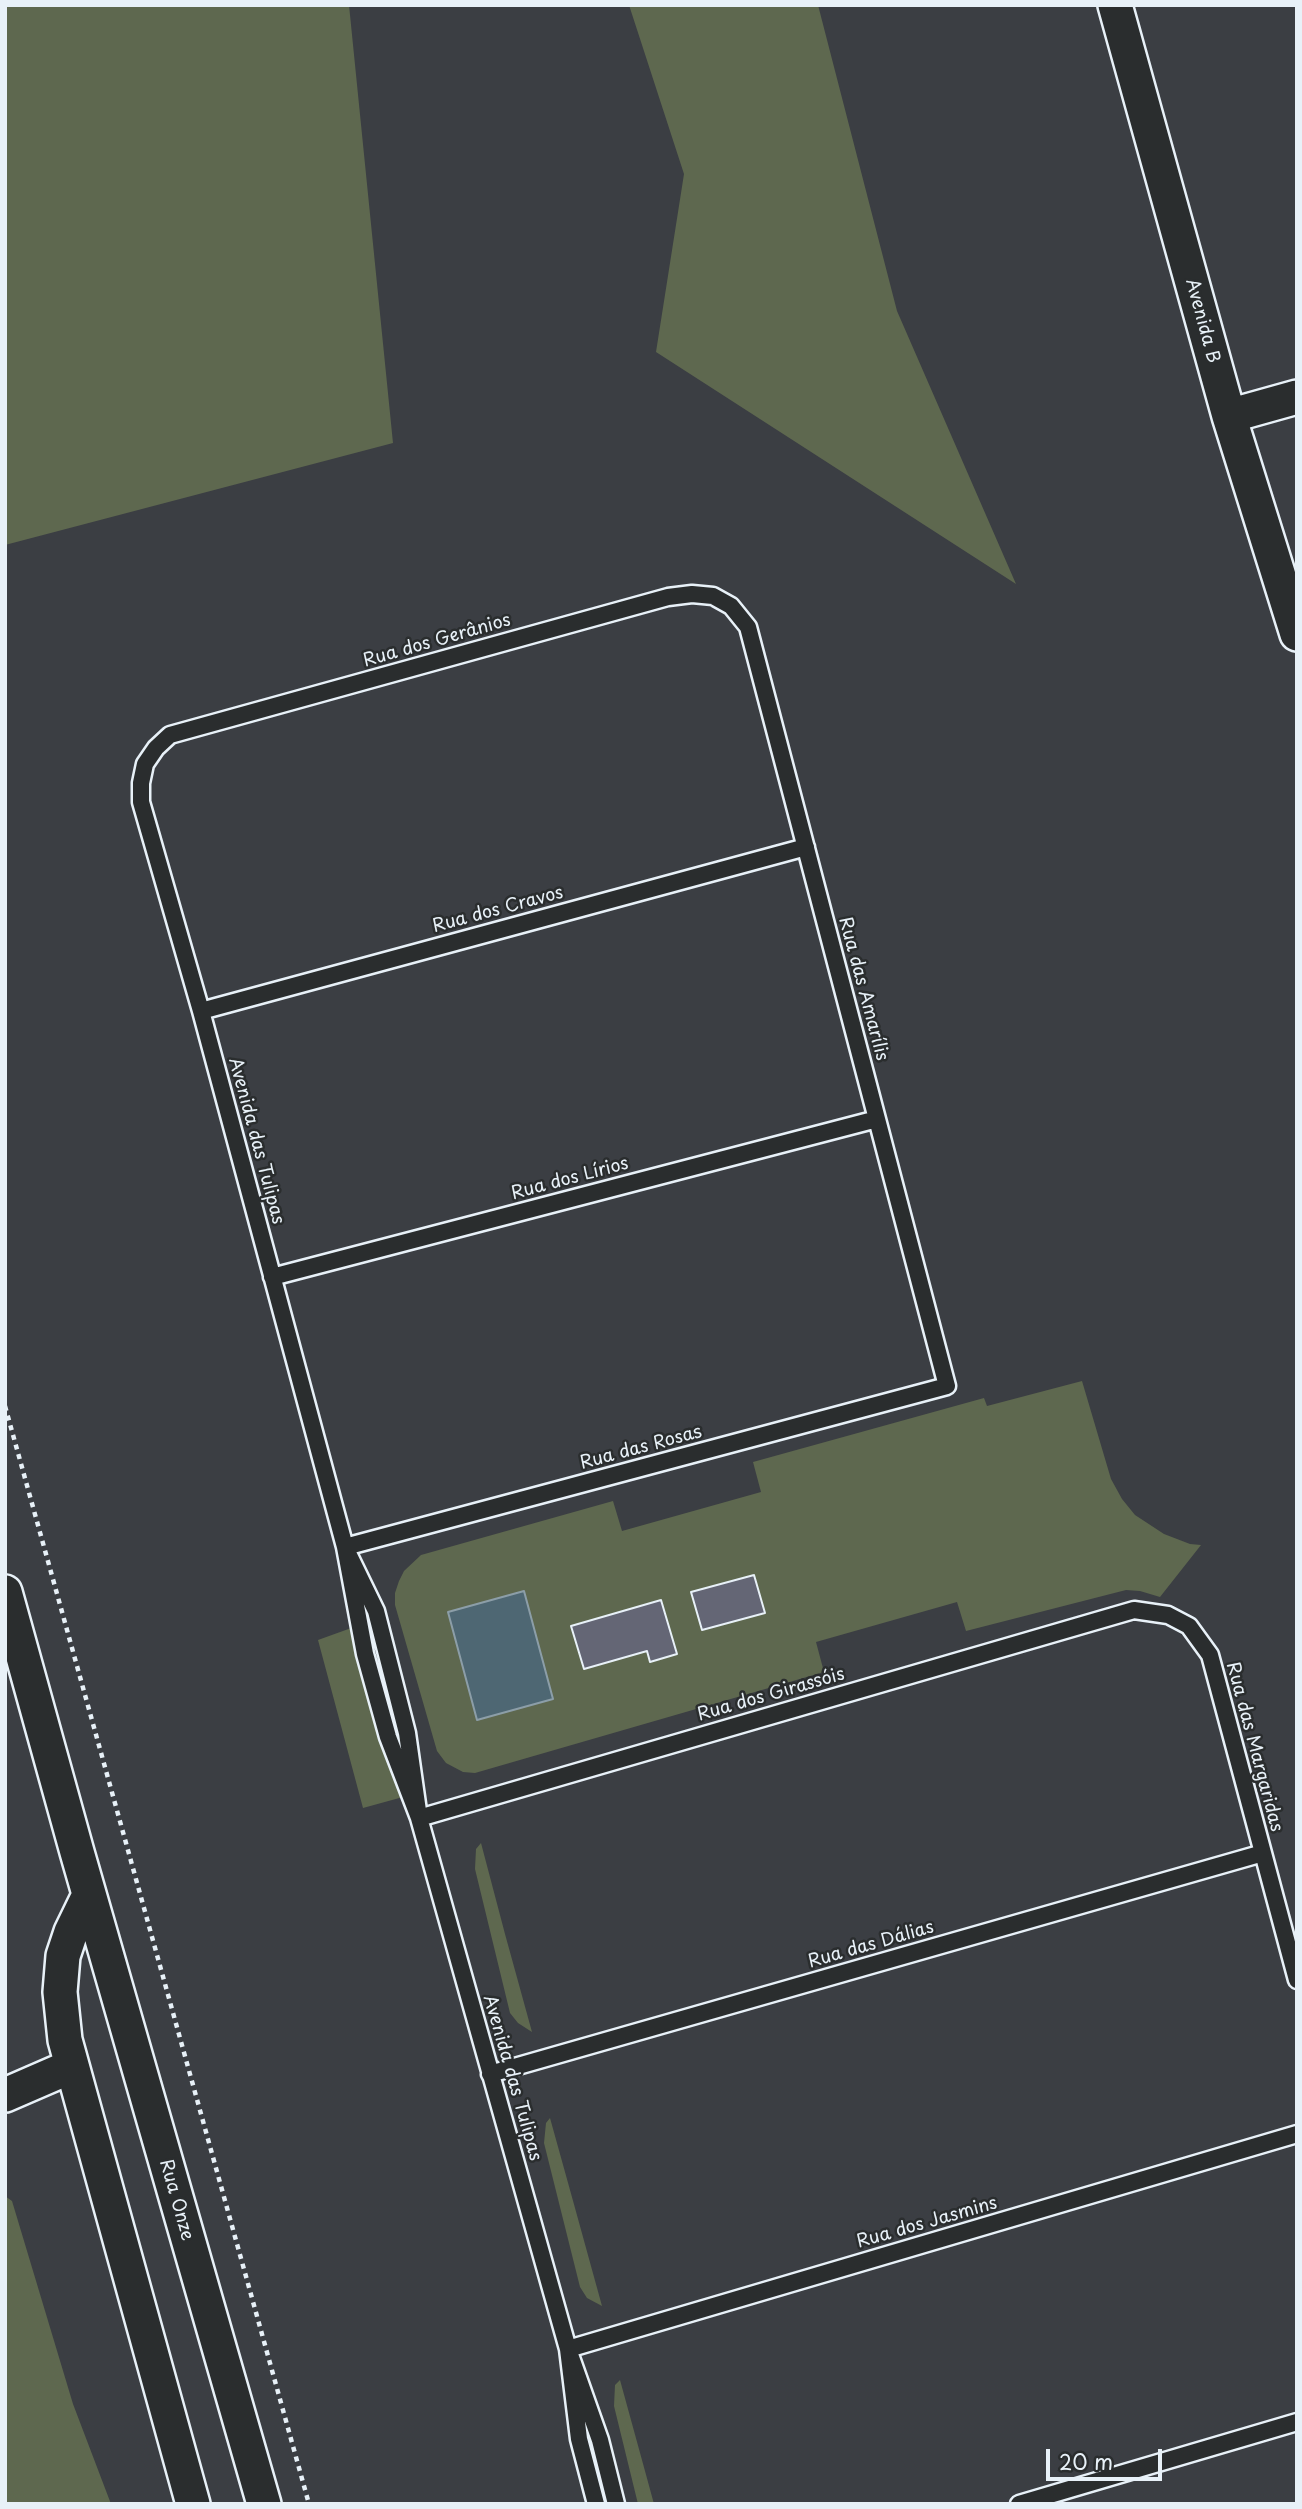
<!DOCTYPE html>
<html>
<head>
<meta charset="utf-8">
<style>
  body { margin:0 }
  #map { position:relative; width:1302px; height:2509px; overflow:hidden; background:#3b3e43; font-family:"Playpen Sans",sans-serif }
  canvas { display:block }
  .frame { position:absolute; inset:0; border:7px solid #e8f1f8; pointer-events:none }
  .scale { position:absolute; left:1046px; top:2449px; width:116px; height:32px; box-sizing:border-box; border:4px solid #e8f1f8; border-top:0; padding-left:9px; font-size:21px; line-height:24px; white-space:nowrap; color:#e8f1f8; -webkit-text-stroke:5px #2a2d2e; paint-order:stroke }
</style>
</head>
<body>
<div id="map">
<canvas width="1302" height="2509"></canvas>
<div class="frame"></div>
<div class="scale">20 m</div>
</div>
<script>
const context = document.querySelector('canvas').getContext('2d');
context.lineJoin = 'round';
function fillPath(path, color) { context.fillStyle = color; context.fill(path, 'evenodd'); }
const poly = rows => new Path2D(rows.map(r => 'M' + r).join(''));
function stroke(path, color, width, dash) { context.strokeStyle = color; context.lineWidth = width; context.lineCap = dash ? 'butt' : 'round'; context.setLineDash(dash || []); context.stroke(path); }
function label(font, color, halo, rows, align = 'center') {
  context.font = font + ' "Playpen Sans",sans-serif'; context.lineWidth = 5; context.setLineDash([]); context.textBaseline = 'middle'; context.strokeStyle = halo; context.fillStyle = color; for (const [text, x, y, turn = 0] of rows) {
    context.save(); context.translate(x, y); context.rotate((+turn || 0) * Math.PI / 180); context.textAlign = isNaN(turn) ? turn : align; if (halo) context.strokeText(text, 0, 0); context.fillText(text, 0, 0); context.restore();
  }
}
const green = poly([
  [5,5,349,5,393,443,5,545],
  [629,5,818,5,897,311,1016,584,656,352,684,174],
  [1082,1381,1111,1479,1122,1499,1135,1515,1164,1534,1190,1544,1201,1545,1160,1597,1140,1591,1126,1590,966,1631,957,1602,816,1642,824,1672,475,1773,463,1772,446,1763,437,1751,395,1605,395,1593,399,1581,404,1571,421,1555,613,1501,622,1531,761,1492,753,1462,984,1398,987,1406],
  [354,1627,403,1797,363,1808,318,1640],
  [481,1843,505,1934,532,2032,518,2023,510,2013,475,1869,476,1849],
  [550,2118,575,2208,602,2306,587,2298,580,2287,544,2143,546,2123],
  [5,2196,12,2201,73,2404,111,2504,5,2504],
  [620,2380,645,2471,654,2504,638,2504,614,2406,615,2385]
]);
const water = poly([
  [524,1591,553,1699,477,1720,448,1612,524,1591]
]);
const building = poly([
  [754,1575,765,1613,702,1630,691,1592,754,1575],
  [661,1600,677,1654,650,1662,647,1651,584,1669,571,1626,661,1600]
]);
const path = poly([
  [5,1406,309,2504]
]);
const service = poly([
  [692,594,713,596,731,606,748,627,947,1386,345,1547,201,1011,141,802,141,783,145,764,156,748,170,735,668,597,692,594],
  [201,1011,806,847],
  [272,1277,877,1119],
  [419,1818,407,1733,376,1611,345,1547,365,1654,388,1737,419,1818,568,2349,1297,2134],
  [419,1818,1134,1610,1168,1615,1189,1626,1210,1655,1297,1980],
  [490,2074,1263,1853],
  [596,2504,579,2439,568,2349,600,2440,616,2504],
  [1019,2504,1297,2422]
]);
const minor = poly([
  [1115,5,1229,416,1297,634],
  [1229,416,1297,397],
  [5,1592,77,1852,264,2504],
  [89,1895,71,1932,63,1956,60,1992,65,2040,193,2504],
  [5,2095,72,2066]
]);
const streetNames = [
  ["Avenida B",1202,321,75],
  ["Rua dos Gerânios",437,641,-16],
  ["Rua dos Cravos",498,910,-15],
  ["Rua das Amarílis",863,989,75],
  ["Avenida das Tulipas",256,1141,75],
  ["Rua dos Lírios",570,1179,-15],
  ["Rua das Rosas",641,1448,-15],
  ["Rua dos Girassóis",771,1695,-16],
  ["Rua das Margaridas",1254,1747,75],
  ["Rua das Dálias",871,1945,-16],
  ["Avenida das Tulipas",512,2078,74],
  ["Rua Onze",176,2200,74],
  ["Rua dos Jasmins",927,2223,-16]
];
fillPath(green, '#5e684f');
fillPath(water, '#4e6773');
stroke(water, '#8c9ea8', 2);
fillPath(building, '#646675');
stroke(building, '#e8f1f8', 2);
stroke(service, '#e8f1f8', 21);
stroke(minor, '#e8f1f8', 38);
stroke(path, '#e8f1f8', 4.5, [5, 5]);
stroke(service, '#2a2d2e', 16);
stroke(minor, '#2a2d2e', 33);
label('18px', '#e8f1f8', '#2a2d2e', streetNames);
</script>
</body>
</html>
